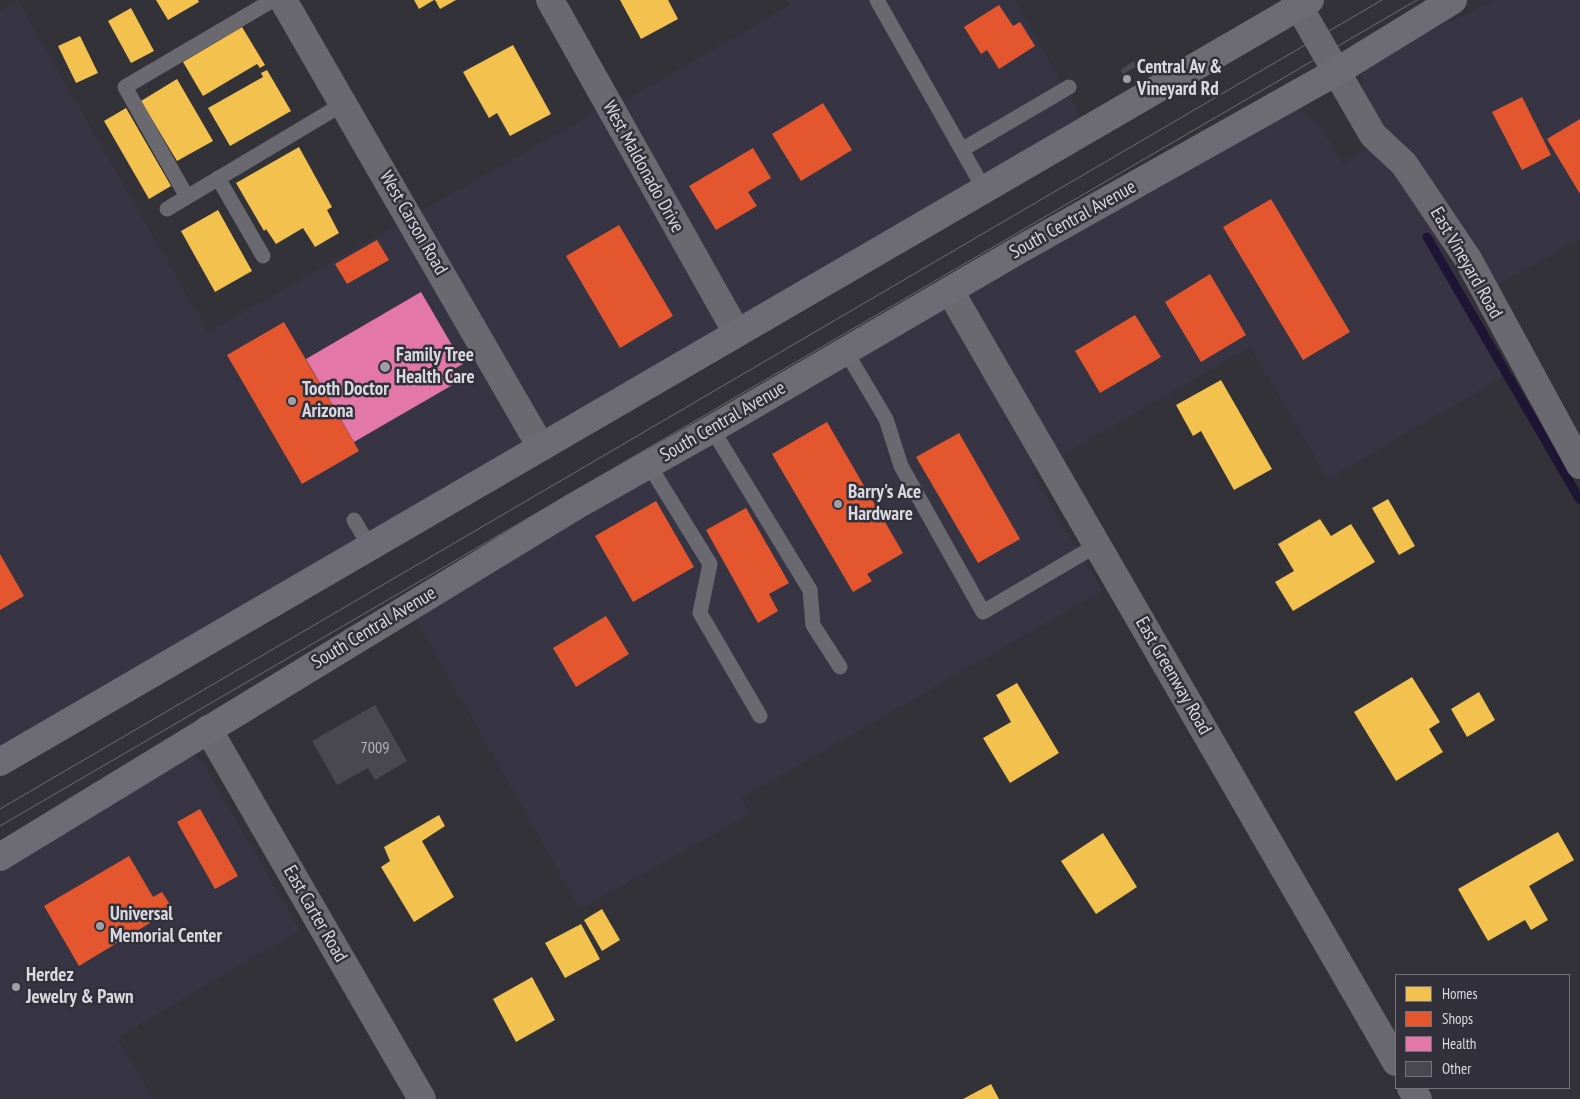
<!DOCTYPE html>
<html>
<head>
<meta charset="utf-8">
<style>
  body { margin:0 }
  #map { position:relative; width:1580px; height:1099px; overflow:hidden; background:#333238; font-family:"PT Sans Narrow",sans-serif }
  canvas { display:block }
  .legend { position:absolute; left:1395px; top:974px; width:175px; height:115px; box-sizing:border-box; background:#32303a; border:1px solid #75747c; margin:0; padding:6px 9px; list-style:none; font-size:15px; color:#dad9e0 }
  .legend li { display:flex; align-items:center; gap:10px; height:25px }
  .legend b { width:25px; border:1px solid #75747c }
</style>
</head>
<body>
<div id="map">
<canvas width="1580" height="1099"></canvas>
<ul class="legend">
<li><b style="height:14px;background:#f2c14e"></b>Homes</li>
<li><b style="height:14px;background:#e4572e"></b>Shops</li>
<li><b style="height:14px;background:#e377a8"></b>Health</li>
<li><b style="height:14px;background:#494750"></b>Other</li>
</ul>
</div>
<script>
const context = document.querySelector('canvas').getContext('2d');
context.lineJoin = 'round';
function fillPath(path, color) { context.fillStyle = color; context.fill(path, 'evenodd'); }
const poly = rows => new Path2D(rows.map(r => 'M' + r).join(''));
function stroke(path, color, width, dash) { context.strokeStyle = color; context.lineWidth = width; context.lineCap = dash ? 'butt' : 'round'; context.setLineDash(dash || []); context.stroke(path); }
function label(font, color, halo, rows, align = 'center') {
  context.font = font + ' "PT Sans Narrow",sans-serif'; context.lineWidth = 5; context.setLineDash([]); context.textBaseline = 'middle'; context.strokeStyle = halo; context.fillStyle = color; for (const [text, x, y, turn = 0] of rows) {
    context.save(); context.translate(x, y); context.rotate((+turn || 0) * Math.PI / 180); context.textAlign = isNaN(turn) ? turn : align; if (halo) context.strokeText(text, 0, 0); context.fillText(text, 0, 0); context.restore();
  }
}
const built = poly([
  [788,0,1015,0,1084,121,0,766,0,12,18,1,208,332,599,110,631,97,790,5],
  [1492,0,1580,0,1580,239,1491,289,1388,139,1368,104,1363,89,1363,69,1380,49,1470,13],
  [1297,109,1315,121,1322,129,1343,163,1369,148,1384,159,1410,191,1510,373,1328,479,1250,347,1032,473,1102,591,742,798,750,814,580,909,412,612,987,278],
  [192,754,201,760,300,930,117,1038,154,1099,0,1099,0,851]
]);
const homes = poly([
  [156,0,198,0,199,2,168,20],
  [414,0,434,0,419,9],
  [435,0,456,0,440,9],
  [620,0,668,0,678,19,641,39],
  [131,8,154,51,131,63,108,21],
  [242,27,265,65,260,68,257,64,203,96,183,62],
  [80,36,98,73,76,83,58,46],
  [513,45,551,114,510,136,497,113,489,118,463,72],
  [267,70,291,111,230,146,208,108,263,77,261,73],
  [177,79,213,141,177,161,141,101],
  [126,108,171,186,149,199,104,121],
  [299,147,332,207,327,210,339,233,315,247,303,228,276,244,266,229,264,231,236,183],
  [218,210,252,271,215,292,181,231],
  [1221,380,1272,469,1234,490,1201,431,1193,436,1176,405],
  [1388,499,1415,546,1399,555,1372,508],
  [1320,519,1331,536,1351,524,1375,562,1293,611,1275,582,1294,571,1278,544],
  [1412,677,1440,722,1429,729,1443,752,1396,781,1354,712],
  [1017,683,1059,753,1010,783,983,738,1011,722,996,695],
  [1479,692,1495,720,1467,737,1451,709],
  [439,815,445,826,422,841,454,897,414,922,381,867,390,861,384,847],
  [1558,832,1574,860,1529,886,1548,920,1531,930,1525,920,1488,941,1458,889],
  [1103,833,1137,887,1096,914,1061,861],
  [602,909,620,940,602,951,584,920],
  [581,924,600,959,565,978,545,943],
  [532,977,555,1020,516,1042,493,999],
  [991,1084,999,1099,963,1099]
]);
const shops = poly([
  [999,5,1013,26,1020,22,1035,46,999,69,987,50,981,54,964,27],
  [1522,97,1551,155,1522,170,1492,112],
  [823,103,852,150,801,181,772,134],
  [1580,119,1580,194,1547,139],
  [753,148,771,178,748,192,757,206,716,230,689,186],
  [1271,199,1350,332,1303,360,1223,227],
  [619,225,673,316,620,348,566,256],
  [377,240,389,260,347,284,335,264],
  [1210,274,1246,335,1201,362,1165,302],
  [1135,315,1161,357,1100,393,1075,351],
  [284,322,359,451,302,484,227,355],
  [827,422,903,553,867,574,872,581,853,592,772,454],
  [959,433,1020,539,978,563,916,457],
  [656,501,694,567,633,602,595,536],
  [746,508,789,583,769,594,778,611,758,623,706,530],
  [0,554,24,596,0,610],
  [606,616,629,654,576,687,553,648],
  [200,809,238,876,215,889,177,822],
  [129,856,153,897,162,892,173,909,79,966,44,906]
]);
const health = poly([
  [421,292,463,364,454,369,461,380,354,442,306,359]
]);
const stream = poly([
  [1427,237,1580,500]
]);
const building = poly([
  [1134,61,1137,66,1123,74,1120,70],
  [375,705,407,761,375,780,368,768,337,785,312,741]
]);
const lane = poly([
  [877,0,984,189],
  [963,149,1069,87],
  [218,178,263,256],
  [187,197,125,87,273,0],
  [167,209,343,104],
  [845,350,886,419,901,466,983,612,1097,545],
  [712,429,810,590,813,625,840,667],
  [649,465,710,564,700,613,760,716],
  [354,520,370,547]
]);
const street = poly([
  [283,0,541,447],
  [550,0,737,333],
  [1295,0,1373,135,1404,164,1468,259,1580,465],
  [950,291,1396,1062],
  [208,729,422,1099],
  [1411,1088,1418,1099]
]);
const secondary = poly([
  [0,762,1310,0],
  [0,857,577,505,712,429,1019,250,1336,72,1453,0]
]);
const tram = poly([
  [0,809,1382,0],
  [0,826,1417,0]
]);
const markers = [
  [1127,79,5,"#a09fa5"],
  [385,367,6,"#a09fa5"],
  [292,401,5,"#a09fa5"],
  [838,504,5,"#a09fa5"],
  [100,926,5,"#a09fa5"],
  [16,987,5,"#a09fa5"]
];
const numberNames = [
  ["7009",375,748]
];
const poiNames = [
  ["Central Av &",1137,68],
  ["Vineyard Rd",1137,90],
  ["Family Tree",396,356],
  ["Health Care",396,378],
  ["Tooth Doctor",302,390],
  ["Arizona",302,412],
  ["Barry's Ace",848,493],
  ["Hardware",848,515],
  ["Universal",110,915],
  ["Memorial Center",110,937],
  ["Herdez",26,976],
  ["Jewelry & Pawn",26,998]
];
const streetNames = [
  ["West Maldonado Drive",643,167,61],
  ["South Central Avenue",1073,220,-29],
  ["West Carson Road",413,223,60],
  ["East Vineyard Road",1466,263,60],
  ["South Central Avenue",723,422,-30],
  ["South Central Avenue",374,628,-31],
  ["East Greenway Road",1173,676,60],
  ["East Carter Road",315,914,60]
];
fillPath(built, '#373544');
fillPath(homes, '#f2c14e');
fillPath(shops, '#e4572e');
fillPath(health, '#e377a8');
stroke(stream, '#1d1533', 9);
fillPath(building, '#494750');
stroke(lane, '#6a696f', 15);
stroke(street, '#6a696f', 28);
stroke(secondary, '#6d6b73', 28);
stroke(tram, '#6d6c70', 1);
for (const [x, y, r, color] of markers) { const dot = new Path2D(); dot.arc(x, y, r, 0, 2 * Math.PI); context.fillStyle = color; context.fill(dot); stroke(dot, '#32303a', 2); }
label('16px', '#b6b4bc', null, numberNames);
label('bold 19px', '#dad9e0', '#32303a', poiNames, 'left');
label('19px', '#dad9e0', '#32303a', streetNames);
</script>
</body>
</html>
